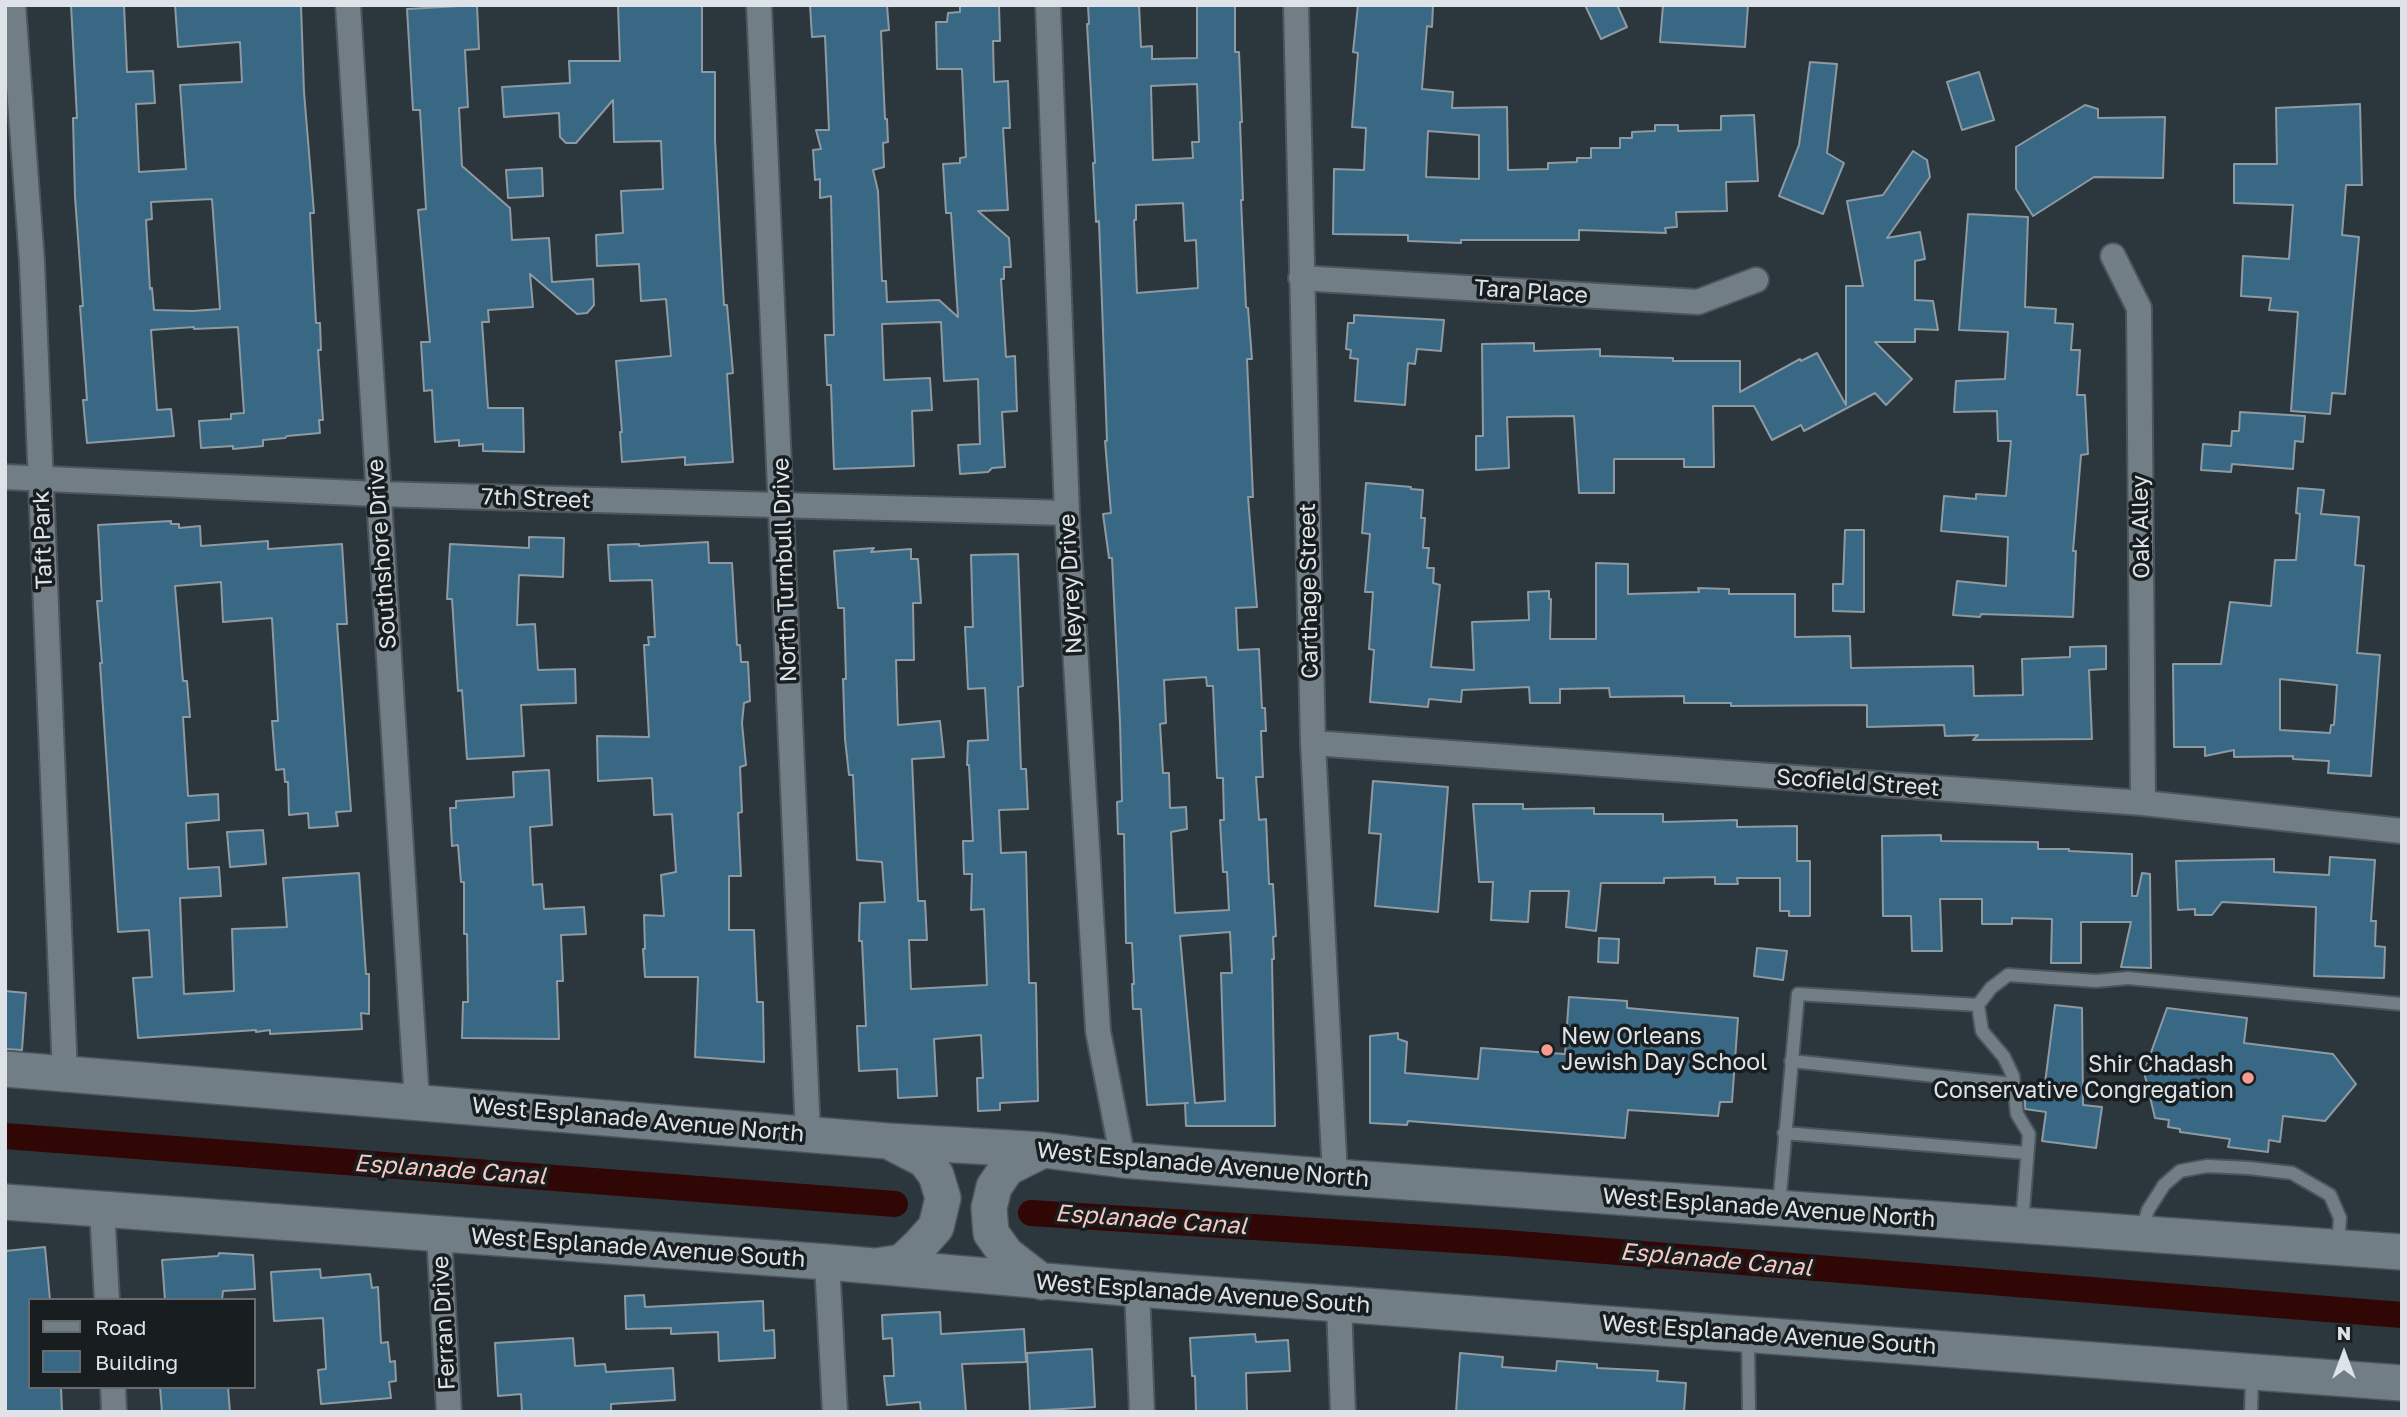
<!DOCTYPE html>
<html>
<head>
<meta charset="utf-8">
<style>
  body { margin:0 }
  #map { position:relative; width:2407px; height:1417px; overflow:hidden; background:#2c363d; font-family:"Golos Text",sans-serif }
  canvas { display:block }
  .frame { position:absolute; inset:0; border:7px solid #dde3e8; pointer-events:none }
  .legend { position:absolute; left:28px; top:1298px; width:228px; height:91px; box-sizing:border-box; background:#181d20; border:2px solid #676c70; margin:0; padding:9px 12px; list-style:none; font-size:21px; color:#dde3e8 }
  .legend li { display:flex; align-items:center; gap:14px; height:35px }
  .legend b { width:35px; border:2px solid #676c70 }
  .north { position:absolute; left:2309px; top:1319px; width:70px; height:70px; -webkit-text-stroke:5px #181d20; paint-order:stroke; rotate:0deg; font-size:19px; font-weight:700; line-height:28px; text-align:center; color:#dde3e8 }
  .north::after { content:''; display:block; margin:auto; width:24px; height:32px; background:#dde3e8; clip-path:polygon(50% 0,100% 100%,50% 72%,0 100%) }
</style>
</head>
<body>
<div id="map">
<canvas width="2407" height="1417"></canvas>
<div class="frame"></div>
<ul class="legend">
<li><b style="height:9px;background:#727e85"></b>Road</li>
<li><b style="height:19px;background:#396885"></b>Building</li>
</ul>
<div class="north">N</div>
</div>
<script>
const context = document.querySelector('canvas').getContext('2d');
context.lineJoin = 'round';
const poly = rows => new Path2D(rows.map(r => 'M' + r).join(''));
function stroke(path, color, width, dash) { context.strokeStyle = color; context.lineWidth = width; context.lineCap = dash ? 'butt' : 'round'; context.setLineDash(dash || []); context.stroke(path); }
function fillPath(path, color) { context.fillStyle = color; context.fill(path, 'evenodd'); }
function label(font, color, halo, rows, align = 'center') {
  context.font = font + ' "Golos Text",sans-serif'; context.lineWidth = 7; context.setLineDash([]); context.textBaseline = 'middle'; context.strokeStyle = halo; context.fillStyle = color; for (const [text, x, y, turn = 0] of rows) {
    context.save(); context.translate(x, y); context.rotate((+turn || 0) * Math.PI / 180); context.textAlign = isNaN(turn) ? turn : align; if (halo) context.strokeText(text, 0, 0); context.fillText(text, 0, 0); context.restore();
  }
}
const canal = poly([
  [5,1136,895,1204],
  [1031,1213,1506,1243,2402,1315]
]);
const building = poly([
  [71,5,124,5,127,72,153,71,155,103,136,104,139,172,186,169,180,85,242,82,240,42,178,47,175,5,301,5,304,92,314,213,310,213,316,323,320,323,321,350,318,350,323,420,319,420,320,433,287,436,285,438,263,440,263,446,233,449,233,446,201,448,199,421,231,419,231,414,244,413,238,327,194,329,194,327,151,330,157,410,171,409,174,436,87,443,83,400,87,400,80,306,83,306,75,197,73,118,77,118,71,5],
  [212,199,220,309,193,311,154,310,152,288,150,289,146,220,152,219,151,202,212,199],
  [477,5,479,49,465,50,468,107,459,108,462,166,510,208,512,240,549,238,552,282,593,279,594,305,587,313,577,314,530,274,533,307,488,310,489,322,482,322,488,408,523,408,524,452,483,451,483,444,459,446,459,440,435,442,432,390,424,391,421,342,430,342,418,210,426,209,420,110,413,110,407,9,477,5],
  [634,5,702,5,702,72,715,72,715,140,720,236,724,305,727,305,733,373,727,374,733,462,685,465,685,457,622,462,620,432,622,432,616,361,671,356,666,299,641,301,639,264,597,266,596,235,623,233,621,191,663,189,661,141,614,142,613,100,576,143,566,143,560,137,559,113,504,117,502,87,570,83,569,61,620,61,618,6,634,5],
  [810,5,887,5,889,30,881,31,885,119,887,119,888,142,883,143,884,167,873,170,878,191,882,281,886,281,887,302,939,300,958,317,951,213,946,213,943,164,960,163,960,158,966,157,962,69,937,69,936,22,947,22,948,13,960,12,960,5,999,5,1000,41,993,41,994,82,1008,81,1010,128,1003,128,1008,210,978,211,1009,238,1011,267,1004,267,1004,279,1001,279,1006,357,1015,356,1017,411,1002,412,1005,467,992,468,988,472,960,474,958,445,980,444,978,379,944,381,941,322,882,324,884,380,930,378,932,410,912,411,914,466,834,469,831,385,827,385,825,335,834,335,831,196,820,198,820,179,815,180,813,150,821,149,816,130,829,130,825,36,812,37,810,5],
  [1088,5,1139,5,1141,47,1152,46,1152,59,1197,58,1197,5,1235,5,1235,52,1239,52,1242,122,1240,122,1243,200,1241,200,1246,307,1248,308,1252,359,1247,359,1253,497,1248,497,1257,607,1236,608,1238,650,1259,649,1262,708,1265,708,1266,731,1261,731,1263,777,1256,777,1259,820,1266,819,1269,884,1273,884,1276,936,1273,937,1274,959,1272,959,1275,1126,1186,1126,1185,1103,1188,1103,1147,1105,1141,1009,1133,1009,1132,984,1134,984,1132,943,1126,943,1124,834,1118,834,1117,802,1122,801,1120,723,1112,558,1109,558,1103,514,1111,513,1105,441,1107,441,1099,221,1096,222,1093,163,1095,163,1087,24,1089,24,1088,5],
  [1197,84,1199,142,1192,142,1193,158,1153,160,1151,86,1197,84],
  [1183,203,1185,241,1196,240,1198,288,1137,293,1134,220,1136,220,1136,205,1183,203],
  [1206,677,1207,686,1213,686,1217,778,1223,778,1224,820,1220,820,1223,872,1227,872,1229,910,1175,913,1171,832,1187,829,1186,807,1170,808,1169,773,1163,773,1160,724,1166,723,1164,680,1206,677],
  [1230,932,1232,973,1221,973,1225,1101,1195,1103,1180,936,1230,932],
  [1358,5,1433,5,1432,27,1427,26,1422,89,1453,92,1452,108,1507,107,1508,170,1548,169,1548,163,1577,162,1577,158,1591,158,1591,148,1620,148,1620,138,1632,138,1632,132,1655,131,1655,125,1678,125,1678,131,1721,130,1721,116,1754,115,1758,181,1726,182,1727,211,1676,212,1677,227,1665,228,1666,233,1579,230,1579,240,1461,240,1461,243,1408,241,1408,235,1333,234,1334,169,1364,170,1366,128,1352,127,1358,53,1353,52,1358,5],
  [1428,131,1479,135,1479,179,1426,177,1428,131],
  [1585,5,1617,5,1627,27,1601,39,1585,5],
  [1663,5,1748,5,1745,47,1660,42,1663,5],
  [1810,62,1837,64,1827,153,1844,163,1823,214,1779,196,1799,145,1810,62],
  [1979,72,1994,120,1962,130,1947,82,1979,72],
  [2360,104,2362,185,2346,185,2342,235,2359,237,2345,394,2332,393,2330,414,2291,411,2298,312,2269,310,2271,298,2241,296,2243,256,2289,259,2293,205,2234,203,2234,164,2277,164,2276,108,2360,104],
  [2085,105,2098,109,2098,118,2165,117,2163,178,2094,177,2033,216,2016,189,2016,147,2085,105],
  [1913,151,1927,160,1930,177,1887,238,1920,232,1925,259,1915,261,1915,300,1933,301,1938,330,1915,329,1915,342,1875,342,1912,379,1886,405,1875,393,1804,431,1801,425,1772,440,1754,406,1713,406,1714,467,1684,467,1684,459,1614,459,1614,493,1579,493,1574,416,1507,417,1509,468,1476,470,1476,436,1483,436,1482,344,1534,343,1534,351,1600,349,1600,356,1673,358,1673,361,1740,361,1740,392,1800,359,1801,361,1817,353,1846,405,1846,286,1863,286,1847,201,1883,195,1913,151],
  [542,168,543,196,508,198,506,170,542,168],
  [1968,214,2028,217,2025,307,2056,309,2055,323,2073,324,2071,350,2080,350,2077,395,2085,395,2088,454,2081,455,2073,551,2076,551,2073,617,1981,614,1980,617,1953,615,1957,581,2006,586,2008,537,1941,531,1944,496,1976,499,1976,494,2006,496,2011,441,1998,441,1997,411,1954,412,1956,381,2005,379,2008,332,1959,330,1968,214],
  [1354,315,1444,320,1441,351,1417,349,1415,364,1408,363,1405,405,1355,401,1358,359,1350,358,1351,350,1346,349,1348,323,1354,323,1354,315],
  [2240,412,2305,416,2303,442,2295,441,2293,469,2232,464,2231,472,2201,470,2203,444,2231,446,2232,431,2239,431,2240,412],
  [1366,483,1411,487,1411,489,1423,490,1421,518,1425,518,1423,548,1429,548,1427,568,1434,568,1433,583,1440,585,1431,667,1474,670,1472,622,1529,620,1528,592,1549,591,1549,599,1551,599,1550,639,1596,639,1596,563,1628,564,1628,594,1699,592,1698,588,1729,589,1729,594,1795,594,1795,637,1850,636,1851,668,1973,666,1974,696,2023,695,2022,659,2070,657,2070,647,2106,646,2106,669,2089,670,2092,739,1973,740,1978,735,1945,736,1944,725,1867,727,1867,705,1731,706,1731,703,1684,703,1684,696,1610,697,1609,688,1560,689,1560,703,1530,703,1529,687,1462,690,1461,702,1429,699,1428,707,1370,702,1374,650,1369,649,1373,592,1365,592,1370,534,1362,533,1366,483],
  [2298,488,2324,490,2321,514,2359,517,2355,565,2364,566,2357,653,2380,655,2371,776,2328,773,2329,761,2293,759,2293,756,2234,757,2234,750,2205,756,2205,747,2174,747,2173,664,2221,664,2230,602,2271,606,2275,560,2296,560,2300,514,2296,513,2298,488],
  [2280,679,2337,685,2334,725,2331,725,2330,733,2280,730,2280,679],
  [171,521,171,524,179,524,179,528,200,526,201,546,268,541,268,549,342,544,347,624,337,624,351,811,336,812,338,826,309,828,308,813,289,815,288,782,285,782,284,769,276,770,272,721,278,721,272,618,223,622,221,582,175,586,183,681,187,681,190,717,183,717,188,796,218,794,219,820,186,823,188,869,219,867,221,896,180,898,184,994,234,991,232,929,287,927,283,878,359,873,366,974,369,974,369,1014,361,1013,362,1029,270,1034,270,1030,256,1032,256,1030,138,1038,133,978,152,977,149,930,118,932,100,663,102,663,97,601,102,601,98,525,171,521],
  [1845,530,1864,530,1864,612,1833,611,1833,584,1843,584,1845,530],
  [529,537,564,538,563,577,519,575,517,625,535,624,538,670,575,669,576,703,521,705,524,756,467,759,462,690,458,691,452,599,447,599,450,544,529,548,529,537],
  [708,542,709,563,732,563,737,645,740,645,741,662,748,662,750,701,744,703,742,723,746,765,740,767,742,812,738,813,741,876,729,876,729,930,754,930,757,1002,763,1002,764,1062,695,1057,698,977,645,977,643,949,645,949,644,915,664,916,661,875,676,872,672,814,654,815,652,778,598,781,597,736,649,737,644,645,649,645,648,637,655,637,652,580,610,581,608,545,639,544,639,546,708,542],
  [874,548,871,552,911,549,911,559,918,559,921,603,913,603,914,660,896,660,898,725,940,721,944,757,912,759,918,901,925,901,927,940,909,940,911,989,987,985,984,909,971,910,972,874,964,874,963,841,973,841,969,765,967,765,968,741,988,740,985,688,968,689,965,627,973,627,971,555,1018,554,1023,686,1018,687,1021,769,1026,769,1028,809,999,810,1001,853,1026,852,1029,983,1036,983,1038,1101,1000,1103,1000,1110,978,1111,977,1078,983,1078,981,1035,934,1039,937,1096,898,1098,897,1069,859,1071,857,1026,866,1026,862,941,859,941,860,903,885,902,882,862,857,860,853,775,849,775,845,739,843,679,846,679,844,608,838,608,834,551,874,548],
  [549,770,552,825,530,827,533,885,542,884,544,909,584,907,586,934,561,935,563,981,557,981,559,1039,462,1038,463,1002,468,1002,467,934,464,934,464,882,461,882,458,845,452,846,450,808,456,808,456,801,514,797,513,772,549,770],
  [1373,781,1448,787,1438,912,1375,906,1381,834,1369,833,1373,781],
  [1473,804,1523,804,1523,809,1594,808,1594,814,1663,814,1663,822,1737,820,1737,827,1797,826,1797,861,1810,861,1810,916,1789,916,1789,911,1780,911,1780,878,1737,878,1738,884,1715,884,1715,877,1664,878,1664,883,1601,883,1596,931,1566,927,1569,891,1530,891,1528,922,1491,920,1493,882,1479,882,1473,804],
  [263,830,266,864,230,867,227,832,263,830],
  [1941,835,1941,841,2038,842,2038,849,2069,849,2069,851,2132,854,2132,896,2137,896,2142,873,2150,874,2151,968,2121,967,2131,922,2081,922,2081,963,2051,963,2052,919,2012,918,2012,924,1982,924,1982,899,1940,899,1942,951,1912,951,1911,916,1883,916,1882,836,1941,835],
  [2330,857,2375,860,2371,921,2376,921,2375,946,2385,947,2384,978,2314,976,2316,907,2222,902,2212,915,2195,915,2195,909,2178,910,2176,861,2274,859,2274,872,2329,875,2330,857],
  [1599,938,1619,939,1618,963,1598,962,1599,938],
  [1757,948,1787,951,1783,980,1754,976,1757,948],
  [5,991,26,993,22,1050,5,1049,5,991],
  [1569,997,1627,1001,1627,1008,1738,1018,1732,1102,1720,1102,1718,1116,1628,1110,1625,1138,1408,1121,1407,1125,1370,1123,1370,1036,1398,1033,1398,1039,1407,1042,1405,1073,1478,1079,1481,1048,1565,1054,1569,997],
  [2055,1005,2082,1008,2083,1105,2102,1107,2096,1148,2042,1141,2046,1112,2025,1109,2025,1088,2044,1091,2055,1005],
  [2167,1008,2247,1018,2244,1043,2333,1054,2356,1084,2325,1121,2283,1116,2280,1142,2269,1140,2268,1152,2228,1147,2230,1139,2180,1132,2180,1129,2168,1127,2169,1120,2155,1118,2144,1072,2167,1008],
  [45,1247,50,1300,30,1300,30,1387,61,1387,62,1412,5,1412,5,1251,45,1247],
  [219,1253,253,1255,255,1289,223,1291,222,1300,165,1300,162,1260,218,1256,219,1253],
  [320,1269,321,1278,370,1274,372,1288,378,1287,381,1343,388,1342,390,1362,395,1361,396,1381,389,1382,391,1398,321,1404,318,1370,326,1369,323,1318,274,1321,271,1272,320,1269],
  [644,1295,645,1307,763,1301,764,1331,774,1330,775,1358,719,1361,718,1332,671,1334,671,1328,626,1329,625,1296,644,1295],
  [940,1312,941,1334,1024,1329,1026,1362,962,1364,966,1412,921,1412,920,1402,887,1405,884,1376,894,1376,892,1338,883,1339,882,1315,940,1312],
  [1255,1334,1256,1342,1288,1340,1290,1371,1246,1373,1247,1412,1196,1412,1195,1376,1192,1376,1190,1338,1255,1334],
  [573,1338,575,1366,605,1364,606,1372,673,1368,675,1400,611,1404,611,1412,522,1412,521,1394,498,1396,495,1343,573,1338],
  [1092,1349,1095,1407,1030,1411,1027,1353,1092,1349],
  [1460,1353,1503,1357,1502,1367,1556,1371,1557,1361,1597,1364,1597,1368,1658,1371,1657,1381,1686,1383,1684,1412,1456,1412,1460,1353],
  [160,1387,228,1387,230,1412,162,1412,160,1387]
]);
const service = poly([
  [1791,1061,2014,1084],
  [1784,1133,2027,1153],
  [1779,1205,1798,994,1978,1005],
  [2022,1224,2029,1134,2017,1114,2013,1076,2004,1057,1982,1031,1978,1005,1991,988,2008,975,2096,981,2128,978,2402,1004],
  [2142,1230,2148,1210,2164,1185,2180,1171,2207,1166,2249,1168,2292,1173,2330,1195,2340,1218,2338,1247],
  [1748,1337,1749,1412],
  [2251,1412,2252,1375]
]);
const minor = poly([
  [13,5,32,262,65,1075],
  [348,5,417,1102],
  [759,5,808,1134],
  [1048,5,1067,513,1098,1031,1123,1160],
  [1296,5,1313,743,1335,1177],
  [2113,256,2139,308,2143,803],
  [1301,278,1698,302,1756,280],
  [5,477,378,494,1067,513],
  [1313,743,2143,803,2402,831],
  [102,1210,107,1300],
  [439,1234,449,1412],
  [827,1262,835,1412],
  [1137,1289,1142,1412],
  [1339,1304,1343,1412],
  [113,1387,114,1412]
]);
const secondary = poly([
  [5,1069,888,1141,1043,1150,1123,1160,1335,1177,2402,1252],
  [5,1202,827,1262,1137,1289,2402,1383],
  [877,1266,902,1262,920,1245,936,1227,943,1198,936,1175,925,1160,890,1142],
  [1042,1282,1006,1254,991,1233,989,1208,994,1187,1007,1168,1043,1150]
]);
const markers = [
  [1547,1050,7,"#f59c91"],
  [2248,1078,7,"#f59c91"]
];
const streetNames = [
  ["Tara Place",1531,292,4],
  ["7th Street",536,499,2],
  ["Oak Alley",2141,527,-91],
  ["Taft Park",43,540,-92],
  ["Southshore Drive",382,554,-94],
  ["North Turnbull Drive",785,570,-92],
  ["Neyrey Drive",1071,584,-93],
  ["Carthage Street",1309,591,-91],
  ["Scofield Street",1858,783,4],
  ["West Esplanade Avenue North",638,1120,5],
  ["West Esplanade Avenue North",1203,1165,5],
  ["West Esplanade Avenue North",1769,1208,4],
  ["West Esplanade Avenue South",638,1248,4],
  ["West Esplanade Avenue South",1203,1294,4],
  ["Ferran Drive",444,1323,-93],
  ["West Esplanade Avenue South",1769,1335,4]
];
const poiNames = [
  ["New Orleans",1561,1037],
  ["Jewish Day School",1561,1063],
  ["Shir Chadash",2234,1065,"right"],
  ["Conservative Congregation",2234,1091,"right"]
];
const waterNames = [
  ["Esplanade Canal",450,1170,4],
  ["Esplanade Canal",1151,1220,4],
  ["Esplanade Canal",1716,1260,5]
];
stroke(canal, '#310705', 26);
fillPath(building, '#396885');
stroke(building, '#8e9aa2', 2);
stroke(service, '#4c555b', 16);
stroke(minor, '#4c555b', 28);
stroke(secondary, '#4c555b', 38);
stroke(service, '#727e85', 12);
stroke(minor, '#727e85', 24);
stroke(secondary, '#727e85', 35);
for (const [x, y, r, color] of markers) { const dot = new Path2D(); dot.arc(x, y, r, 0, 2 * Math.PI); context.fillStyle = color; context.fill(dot); stroke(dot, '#181d20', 2.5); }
label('23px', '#dde3e8', '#181d20', streetNames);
label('23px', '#dde3e8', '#181d20', poiNames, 'left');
label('italic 24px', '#fac7bf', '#181d20', waterNames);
</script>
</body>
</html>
